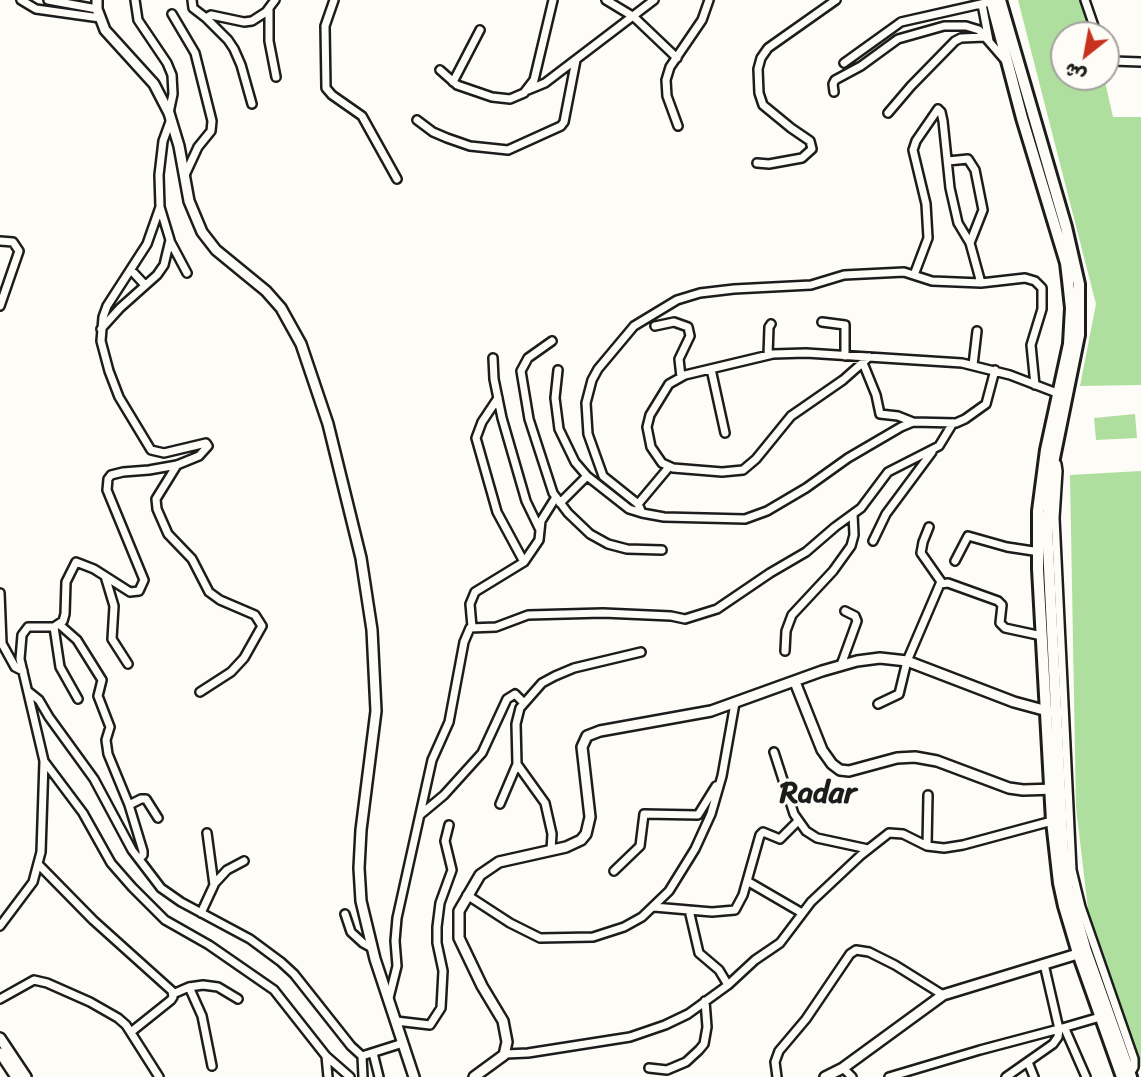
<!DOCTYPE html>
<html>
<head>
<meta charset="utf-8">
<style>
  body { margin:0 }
  #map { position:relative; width:1141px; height:1077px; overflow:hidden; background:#fdfcf7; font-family:Sriracha,"Playpen Sans Arabic",sans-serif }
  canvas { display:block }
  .north { position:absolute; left:1050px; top:21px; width:70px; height:70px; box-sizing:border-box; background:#fdfcf7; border:2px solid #a3a29f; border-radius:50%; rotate:211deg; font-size:19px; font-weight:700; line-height:28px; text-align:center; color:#1c1c1c }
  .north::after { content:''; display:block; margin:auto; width:24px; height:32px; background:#c8321e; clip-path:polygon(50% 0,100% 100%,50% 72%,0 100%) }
</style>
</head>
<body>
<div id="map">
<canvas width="1141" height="1077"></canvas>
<div class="north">ش</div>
</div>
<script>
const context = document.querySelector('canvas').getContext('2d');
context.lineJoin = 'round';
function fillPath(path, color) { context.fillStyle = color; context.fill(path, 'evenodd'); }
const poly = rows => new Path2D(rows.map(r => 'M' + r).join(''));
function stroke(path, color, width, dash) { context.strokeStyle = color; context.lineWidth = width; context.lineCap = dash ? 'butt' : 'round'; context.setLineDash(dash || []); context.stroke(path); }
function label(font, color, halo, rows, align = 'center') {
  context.font = font + ' Sriracha,sans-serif'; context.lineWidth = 6; context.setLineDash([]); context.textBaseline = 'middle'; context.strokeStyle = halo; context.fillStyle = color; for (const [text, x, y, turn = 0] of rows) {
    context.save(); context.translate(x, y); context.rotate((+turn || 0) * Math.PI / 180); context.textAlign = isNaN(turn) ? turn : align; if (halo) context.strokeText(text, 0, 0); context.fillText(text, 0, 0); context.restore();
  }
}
const green = poly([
  [1018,0,1086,0,1094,35,1064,35,1064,77,1104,77,1113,117,1141,117,1141,385,1080,386,1096,304],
  [1135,414,1137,438,1096,440,1094,418],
  [1141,471,1141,1067,1138,1066,1090,926,1076,807,1070,475]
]);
const minor = poly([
  [21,0,36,9,100,18],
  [48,0,97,9],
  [135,0,138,20,167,63,172,75,173,94,169,113],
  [192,0,193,8,206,18],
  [334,0,325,26,326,88,332,95,362,116,397,179],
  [606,0,634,17,677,58],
  [1085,0,1097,35],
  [982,4,989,41],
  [269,9,269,41,276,77],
  [172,14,195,53,212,121,211,131,198,147,185,175],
  [1106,58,1113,61,1141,62],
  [844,63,901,22,994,1],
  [440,70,457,85,492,97,510,99,524,93,534,80,553,0],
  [453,82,480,30],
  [528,90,545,83,654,0],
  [834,92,833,84,835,80,861,66,898,39,944,26,966,26,979,30,1005,60],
  [252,104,241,65,234,49,228,40,206,18,211,15,244,22,252,21,266,12,275,0],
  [888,113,911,86,955,41,961,38,985,37],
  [417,120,433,132,447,138,470,146,508,150,561,126,564,122,576,60],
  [678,126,667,96,666,80,670,67,702,20,709,0],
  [948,161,968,159,975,170,983,210,970,243],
  [757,163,769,164,802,158,812,149,810,141,791,128,763,105,759,93,758,69,761,58,768,48,836,0],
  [0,241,13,242,19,251,0,306],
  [170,241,187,273],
  [131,270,145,285],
  [914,275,928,238,926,204,913,150,916,141,938,109,941,112,943,121,950,188,958,223,970,243,981,283,1025,278,1035,281,1042,288,1042,309,1031,345,1035,385],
  [981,283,932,281,904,272,844,275,811,285,734,289,700,293,677,300,634,326,598,369,592,380,586,403,588,434,603,476,638,504,642,513,664,517,745,519,767,511,806,488,848,458,901,427,913,422,956,423,965,419,986,404,995,370],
  [822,322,845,325,845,356],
  [655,326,674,322,688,327,690,336,679,359,681,377],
  [101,329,120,308,157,275,164,265,170,240,160,207,159,175,163,141,171,119],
  [552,341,528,358,521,371,529,419,553,493,568,513,590,534,608,544,627,549,662,550],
  [768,355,769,327,771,324],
  [869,357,843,380,791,416,756,459,743,470,722,472,673,468,662,463,651,447,647,427,650,415,669,384,685,375,773,354,806,353,962,363,1010,375,1062,395],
  [493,358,494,379,502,418,526,501,540,530],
  [863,363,876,395,880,414,898,416,913,422],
  [973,365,977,331],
  [711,369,725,433],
  [558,370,555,398,559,429,575,462,587,476,629,509,642,513],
  [498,398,482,422,476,438,497,512,524,562],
  [1052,460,1057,464,1058,471,1055,518,1072,870,1081,907,1134,1059,1134,1067,1130,1074],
  [177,465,156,499,157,509,168,534,192,559,209,592,220,600,255,615,262,626,244,658,231,672,200,692],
  [560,503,587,476],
  [638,504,669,467],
  [929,527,923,542,921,553,942,583],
  [873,541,886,514,932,452],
  [955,561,968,536,1007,547,1040,552],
  [105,576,114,606,112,639,128,664],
  [0,593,2,643],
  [60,625,77,640,102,680,98,696,110,727,106,740,108,754,129,805,143,851,143,855,139,859],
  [54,627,60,667,78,699],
  [472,627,470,604,475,592,524,562,539,540,541,521,556,497],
  [0,640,15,667,23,671],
  [785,651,786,631,792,615,833,571,851,546,854,535,853,514],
  [841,665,857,621,855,616,845,611],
  [29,692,39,700,49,717,94,779,132,850,161,888,181,902,250,939,281,962,294,974,351,1046,362,1056,363,1077],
  [878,704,899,694,907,661,940,584,948,583,998,601,1002,605,1000,623,1005,628,1042,636],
  [774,752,794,814,806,831,817,838,868,849],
  [44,761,83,813,111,863,132,887,165,920,209,945,274,990,326,1056,350,1077],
  [500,804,517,764],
  [129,805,141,799,146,799,158,818],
  [420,815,444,795,482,753,507,699,515,694,523,702],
  [927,846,928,795],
  [551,850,552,834,545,803,517,764,516,724,520,708,542,683,555,676,574,668,641,652],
  [39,865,93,920,172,991,173,997,171,1000,131,1032],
  [614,871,640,846,644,814,698,815,716,786],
  [747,881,802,913],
  [214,884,227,870,244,861],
  [467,895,510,923,540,938,593,937,624,927,642,917,669,891,695,849,711,814,722,776,735,703],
  [654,907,712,912,735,910,743,895,760,835,763,832,780,839,798,821],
  [689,910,699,953,719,970,728,985],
  [201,913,214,885,207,833],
  [345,914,351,932,363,943,372,948],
  [0,926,33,882,41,852,44,761,20,659,22,635,28,627,54,627,63,621,65,614,66,582,76,562,94,569,130,592,139,591,144,580,107,490,108,479,111,475,123,472,149,470,177,465,199,456,208,446,206,443,164,453,151,450,119,397,109,371,101,341,103,317,107,306,147,244,160,207],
  [189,987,202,1016,212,1066],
  [173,994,189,987,203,985,218,987,238,999],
  [389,998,397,966,395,941,397,918,432,760,449,722,464,642,470,628,496,627,528,615,603,613,671,616,685,619,717,609,770,573,806,552,835,527,861,508,888,472,939,446,953,423],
  [0,999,34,980,47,983,90,1002,118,1018,126,1025,159,1077],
  [396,1021,430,1025,441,1008,443,971,437,943,437,927,440,903,452,870,445,841,449,825],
  [1065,1029,1086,1077],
  [373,1053,379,1077],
  [505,1054,528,1053,630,1037,665,1025,688,1014,728,985,755,960,780,943,811,902,861,855,889,833,903,834,927,846,944,848,963,845,1052,821],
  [326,1056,328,1077],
  [362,1056,403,1043],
  [1028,1062,1034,1077],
  [649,1068,667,1070,686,1062,699,1050,704,1044,707,1027,705,1001],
  [843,1068,852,1077],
  [777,1077,775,1062,779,1051,806,1019,850,954,856,950,869,952,895,965,943,995],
  [889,1077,980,1050,1059,1029,1044,964],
  [1006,1077,1053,1044,1058,1037,1059,1029,1100,1017]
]);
const tertiary = poly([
  [97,0,97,9,105,30,154,84,169,113,179,146,189,201,202,232,216,250,266,291,281,308,301,344,328,424,361,558,372,630,376,711,361,830,359,868,361,901,375,959,414,1077],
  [795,682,822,750,832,764,840,770,849,771,897,758,915,757,937,761,1009,788,1023,790,1056,789],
  [0,1038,26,1077],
  [0,1053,16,1077],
  [474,1077,504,1055,507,1042,503,1021,482,986,459,938,459,911,480,875,499,862,566,847,581,840,586,834,590,817,582,747,587,736,600,731,711,711,822,671,857,661,880,658,907,661,1014,702,1051,712],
  [825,1077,843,1068,943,995,1084,952]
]);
const secondary = poly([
  [991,0,1022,118,1066,263,1068,280,1071,308,1069,344,1046,450,1038,511,1038,569,1052,821,1059,883,1064,906,1078,953,1122,1077],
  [1000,0,1066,227,1079,284,1079,335,1051,473,1047,527,1063,852,1068,888,1086,951,1131,1077]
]);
const districtNames = [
  ["Radar",818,794]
];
fillPath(green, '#afdf9e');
stroke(minor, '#1c1c1c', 12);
stroke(tertiary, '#1c1c1c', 14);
stroke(secondary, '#1c1c1c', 16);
stroke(minor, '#fdfcf7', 7);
stroke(tertiary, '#fdfcf7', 9);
stroke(secondary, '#fdfcf7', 10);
label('bold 30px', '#1c1c1c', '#fdfcf7', districtNames);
</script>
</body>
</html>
